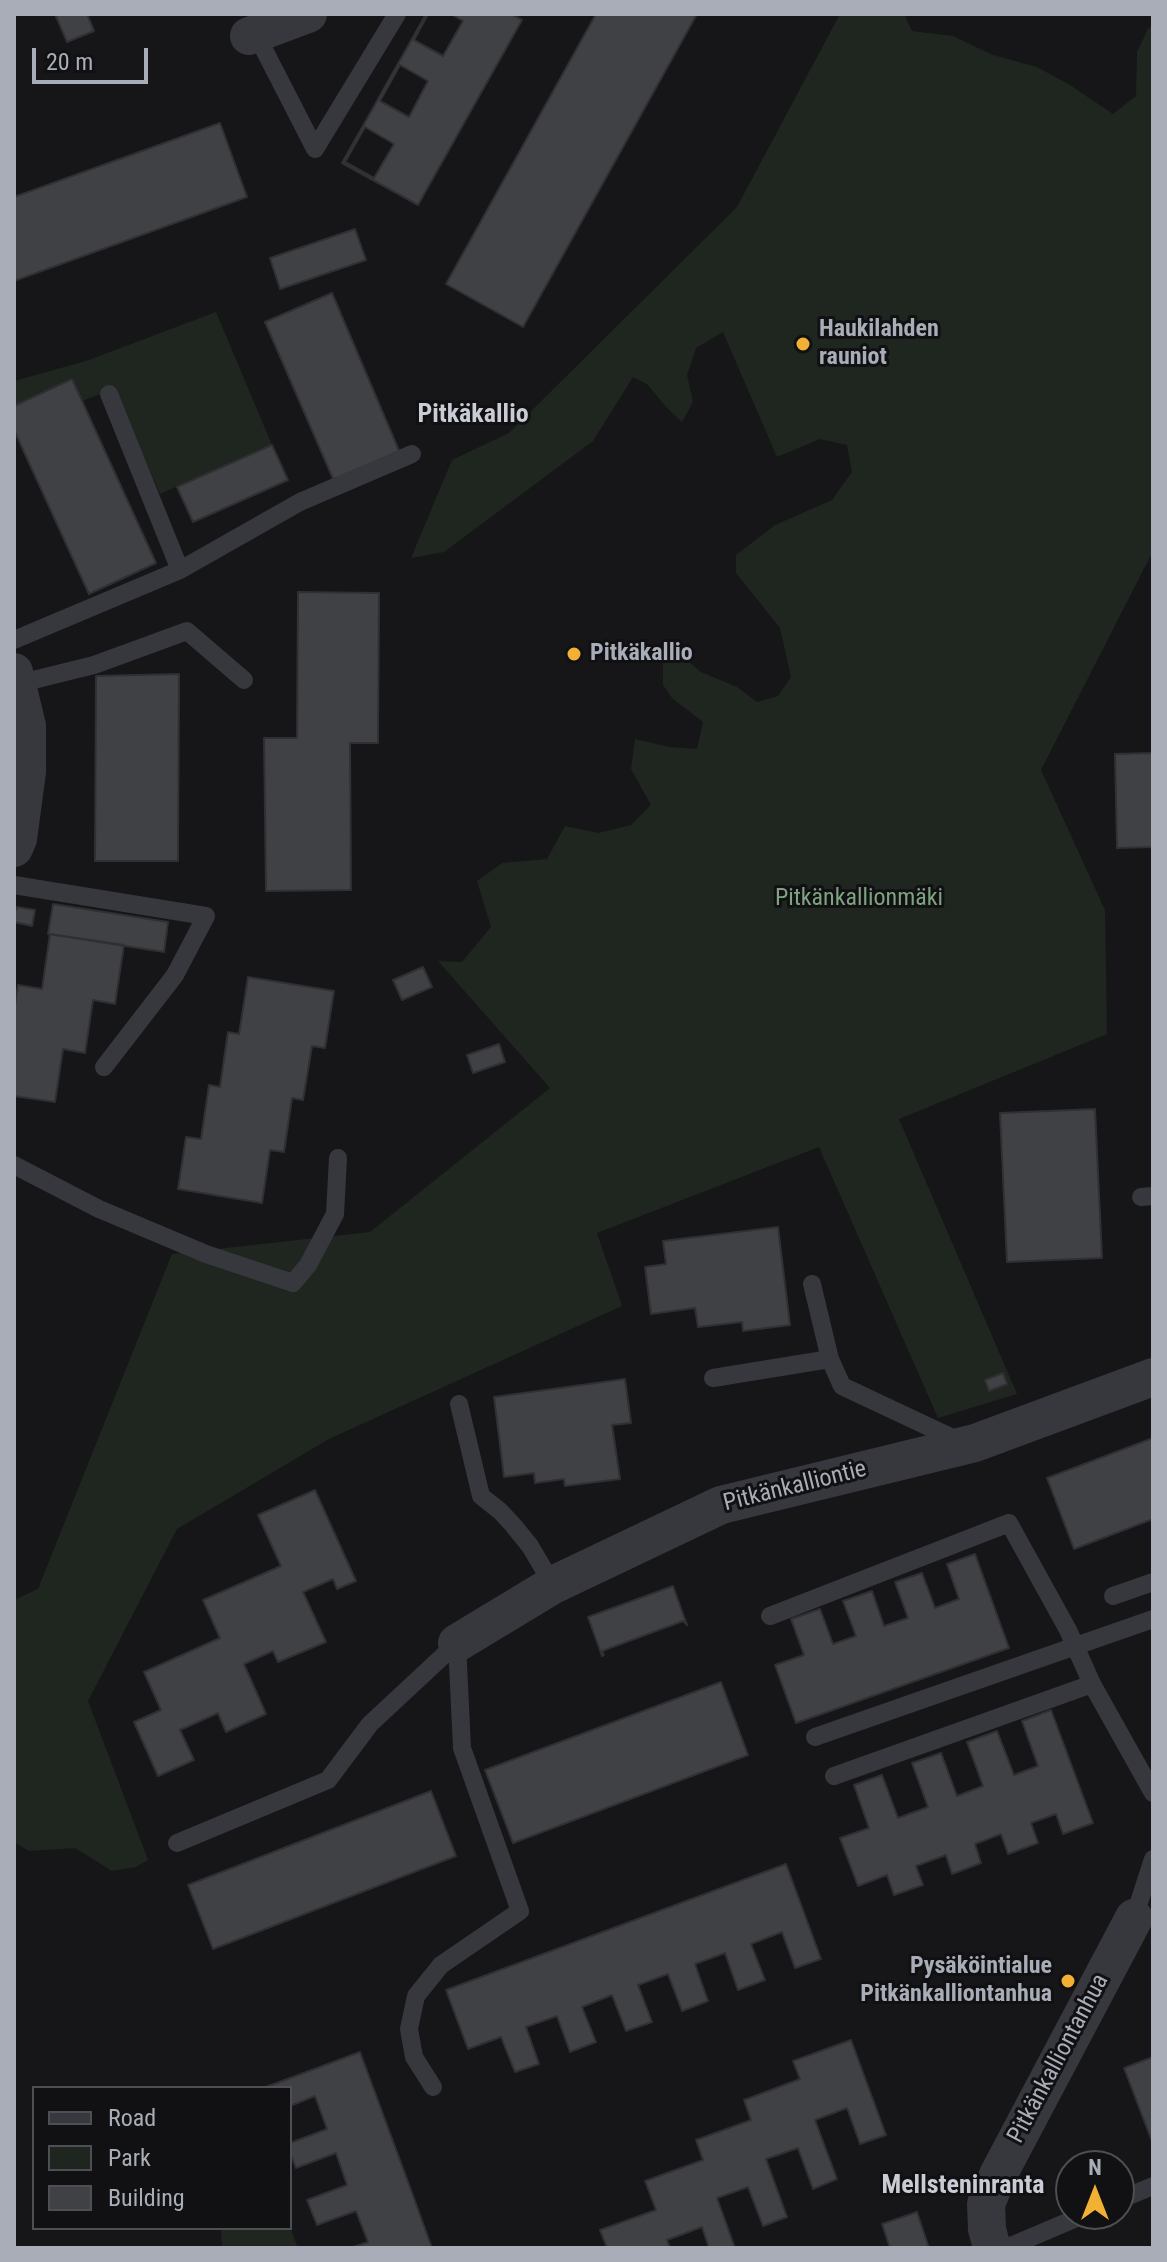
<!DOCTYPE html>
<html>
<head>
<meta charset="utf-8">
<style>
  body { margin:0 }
  #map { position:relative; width:1167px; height:2262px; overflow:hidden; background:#161618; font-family:"Roboto Condensed",sans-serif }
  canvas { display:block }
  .frame { position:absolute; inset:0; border:16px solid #a8adb8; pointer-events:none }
  .legend { position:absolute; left:32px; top:2086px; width:260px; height:144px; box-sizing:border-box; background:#111113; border:2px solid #4d4f55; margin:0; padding:10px 14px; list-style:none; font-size:24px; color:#a8adb8 }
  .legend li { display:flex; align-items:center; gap:16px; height:40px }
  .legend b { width:40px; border:2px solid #4d4f55 }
  .north { position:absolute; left:1055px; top:2150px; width:80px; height:80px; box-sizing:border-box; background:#111113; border:2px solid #4d4f55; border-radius:50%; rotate:0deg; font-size:22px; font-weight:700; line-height:32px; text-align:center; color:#a8adb8 }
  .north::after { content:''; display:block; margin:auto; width:28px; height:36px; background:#f2b134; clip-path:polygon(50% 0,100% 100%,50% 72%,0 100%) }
  .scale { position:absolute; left:32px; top:48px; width:116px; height:36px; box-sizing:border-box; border:4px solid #a8adb8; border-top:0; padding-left:10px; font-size:24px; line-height:28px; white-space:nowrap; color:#a8adb8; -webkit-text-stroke:6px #111113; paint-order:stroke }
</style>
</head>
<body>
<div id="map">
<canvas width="1167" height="2262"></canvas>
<div class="frame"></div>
<ul class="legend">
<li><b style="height:10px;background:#37383d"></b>Road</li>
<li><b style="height:22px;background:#1e261f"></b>Park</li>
<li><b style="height:22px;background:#404145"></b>Building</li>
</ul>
<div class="north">N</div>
<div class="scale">20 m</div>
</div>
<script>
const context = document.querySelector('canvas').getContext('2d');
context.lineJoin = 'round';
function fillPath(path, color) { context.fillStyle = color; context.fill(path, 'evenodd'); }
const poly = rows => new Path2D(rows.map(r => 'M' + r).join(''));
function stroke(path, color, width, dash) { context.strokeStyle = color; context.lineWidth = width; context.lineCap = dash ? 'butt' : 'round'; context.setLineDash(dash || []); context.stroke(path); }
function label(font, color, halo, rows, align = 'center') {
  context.font = font + ' "Roboto Condensed",sans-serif'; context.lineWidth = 6; context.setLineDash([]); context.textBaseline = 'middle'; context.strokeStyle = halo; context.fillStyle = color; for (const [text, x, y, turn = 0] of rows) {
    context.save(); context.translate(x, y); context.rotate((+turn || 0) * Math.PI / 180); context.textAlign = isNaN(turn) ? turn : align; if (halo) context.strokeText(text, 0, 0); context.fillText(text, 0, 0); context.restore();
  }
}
const green = poly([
  [840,14,904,14,912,31,953,36,993,55,1037,67,1070,85,1113,114,1136,96,1137,52,1148,29,1153,25,1153,551,1041,770,1105,910,1107,1034,899,1119,1017,1394,938,1418,819,1147,597,1233,622,1306,329,1439,177,1529,88,1701,148,1860,136,1867,112,1871,75,1848,29,1851,14,1842,14,1600,38,1589,172,1254,370,1232,550,1088,438,961,462,962,491,927,477,881,502,863,547,859,565,826,598,833,631,825,651,805,631,769,635,739,669,747,697,749,703,722,672,698,663,685,663,661,677,652,701,672,737,687,757,702,778,696,791,677,780,628,736,573,736,555,775,525,832,500,852,472,847,445,820,439,777,457,723,332,696,348,687,375,693,402,682,422,666,407,647,384,633,377,593,441,444,552,411,558,452,460,509,433,737,207],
  [216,312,272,445,160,494,114,389,82,401,72,380,14,406,14,381,86,361],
  [290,2227,298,2248,222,2248,221,2228]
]);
const building = poly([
  [55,14,87,14,94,31,67,42,55,14],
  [426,14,428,14,414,40,443,56,463,21,451,14,511,14,522,20,418,205,342,163,426,14],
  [400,65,428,81,409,117,380,101,400,65],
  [365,127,394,144,374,178,345,162,365,127],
  [596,14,697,14,523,327,446,284,596,14],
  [220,123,247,197,14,281,14,197,220,123],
  [355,229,366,260,280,289,270,258,355,229],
  [332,293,400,453,334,481,265,322,332,293],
  [72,379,156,563,89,594,14,430,14,406,72,379],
  [272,445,288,480,193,522,177,487,272,445],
  [298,592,379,593,378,743,350,743,351,890,266,891,264,738,297,738,298,592],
  [179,674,178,861,95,861,96,676,179,674],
  [1153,753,1153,847,1117,848,1115,754,1153,753],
  [53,904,168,922,164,952,48,934,53,904],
  [17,907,35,910,32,926,14,922,14,913,17,907],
  [50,934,124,945,115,1004,93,1000,85,1053,63,1049,55,1102,14,1096,14,1012,18,985,42,989,50,934],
  [423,967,432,987,402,1000,393,980,423,967],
  [248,977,334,991,325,1048,312,1046,303,1100,292,1098,284,1152,270,1150,262,1203,178,1189,186,1137,201,1139,209,1085,220,1087,228,1032,239,1034,248,977],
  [499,1044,505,1062,473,1073,467,1055,499,1044],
  [1095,1109,1102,1258,1007,1262,1000,1113,1095,1109],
  [778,1227,790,1325,743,1331,742,1322,698,1327,695,1308,651,1314,645,1267,666,1264,663,1241,778,1227],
  [1003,1373,1007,1384,989,1391,985,1380,1003,1373],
  [625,1379,631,1423,612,1425,620,1479,565,1486,564,1479,535,1483,534,1473,504,1477,494,1397,625,1379],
  [1153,1438,1153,1519,1074,1549,1047,1478,1153,1438],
  [315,1490,356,1581,337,1589,333,1579,303,1592,326,1642,278,1662,273,1651,244,1664,266,1714,226,1732,218,1713,180,1730,194,1760,158,1776,134,1722,161,1710,144,1672,220,1638,203,1600,281,1566,258,1515,315,1490],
  [975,1554,1009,1648,796,1723,775,1665,804,1655,791,1619,820,1609,833,1644,856,1636,843,1601,872,1591,884,1626,908,1618,895,1582,922,1573,935,1608,959,1599,947,1564,975,1554],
  [673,1586,687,1625,683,1621,602,1651,604,1655,602,1656,588,1617,673,1586],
  [721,1682,748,1755,513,1843,485,1770,721,1682],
  [1051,1710,1093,1823,1063,1834,1056,1814,1031,1823,1038,1843,1008,1854,1001,1834,975,1844,981,1863,952,1874,946,1855,916,1866,923,1885,894,1895,887,1875,858,1886,840,1838,869,1828,854,1785,882,1775,898,1818,928,1807,912,1763,941,1753,957,1796,983,1786,967,1742,997,1731,1014,1775,1038,1766,1022,1721,1051,1710],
  [431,1791,456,1856,213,1949,188,1885,431,1791],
  [786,1864,821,1959,795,1968,782,1932,751,1944,765,1980,738,1990,725,1953,695,1964,708,2001,682,2011,668,1974,638,1985,652,2022,626,2031,612,1995,582,2007,596,2042,570,2052,557,2016,526,2027,539,2064,515,2072,501,2037,468,2049,446,1990,786,1864],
  [851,2040,886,2135,860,2144,847,2108,815,2120,837,2179,813,2189,798,2148,766,2159,787,2217,763,2226,748,2187,717,2198,735,2248,709,2248,702,2227,667,2240,670,2248,607,2248,600,2230,656,2210,645,2181,703,2160,696,2140,751,2120,744,2100,800,2079,793,2061,851,2040],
  [360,2052,411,2190,432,2248,350,2248,368,2242,356,2211,317,2225,307,2200,347,2185,336,2153,296,2168,290,2153,290,2143,327,2129,315,2096,290,2106,290,2088,266,2087,360,2052],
  [1153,2057,1153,2144,1124,2068,1153,2057],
  [917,2212,929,2248,890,2248,882,2224,917,2212]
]);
const lane = poly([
  [256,34,315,149,397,14],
  [109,394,180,570],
  [14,640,180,570,300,502,412,454],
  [17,684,94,665,187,631,244,680],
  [14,885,206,916,175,975,104,1067],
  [14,1165,99,1209,206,1254,293,1283,308,1265,335,1214,338,1158],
  [1141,1197,1153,1196],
  [812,1284,830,1359,842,1386,961,1442],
  [713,1378,830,1359],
  [459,1404,481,1496,500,1511,513,1525,530,1546,553,1585],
  [1113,1596,1153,1582],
  [770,1616,1009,1523,1068,1630,1092,1684,1153,1793],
  [815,1737,1153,1619],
  [834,1776,1092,1684],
  [177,1843,328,1780,370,1724,457,1643],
  [1134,1918,1153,1859],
  [433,2087,414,2057,409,2029,416,1996,441,1965,520,1911,462,1748,457,1643],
  [1119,2200,1153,2186],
  [1006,2248,1086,2214]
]);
const street = poly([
  [249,36,308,14],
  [14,672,27,726,27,772,18,839,14,848],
  [457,1643,553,1585,721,1505,975,1443,1153,1377],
  [992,2248,987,2229,986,2204,998,2175,1134,1918]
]);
const markers = [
  [803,344,8,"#f2b134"],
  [574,654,8,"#f2b134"],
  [1068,1981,8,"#f2b134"]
];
const poiNames = [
  ["Haukilahden",819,330],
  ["rauniot",819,358],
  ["Pitkäkallio",590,654],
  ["Pysäköintialue",1052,1967,"right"],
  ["Pitkänkalliontanhua",1052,1995,"right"]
];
const parkNames = [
  ["Pitkänkallionmäki",859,899]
];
const streetNames = [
  ["Pitkänkalliontie",795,1487,-14],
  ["Pitkänkalliontanhua",1059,2059,-62]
];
const neighbourhoodNames = [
  ["Pitkäkallio",473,415],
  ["Mellsteninranta",963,2186]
];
fillPath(green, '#1e261f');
fillPath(building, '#404145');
stroke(building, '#303034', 2);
stroke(lane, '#37383d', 18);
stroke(street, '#37383d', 38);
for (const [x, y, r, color] of markers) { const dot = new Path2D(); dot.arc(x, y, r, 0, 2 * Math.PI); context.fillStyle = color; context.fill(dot); stroke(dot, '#111113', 3); }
label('bold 24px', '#a8adb8', '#111113', poiNames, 'left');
label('24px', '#7fa381', '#111113', parkNames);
label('24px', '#a8adb8', '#111113', streetNames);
label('bold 26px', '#c9ccd4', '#111113', neighbourhoodNames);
</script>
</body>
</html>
